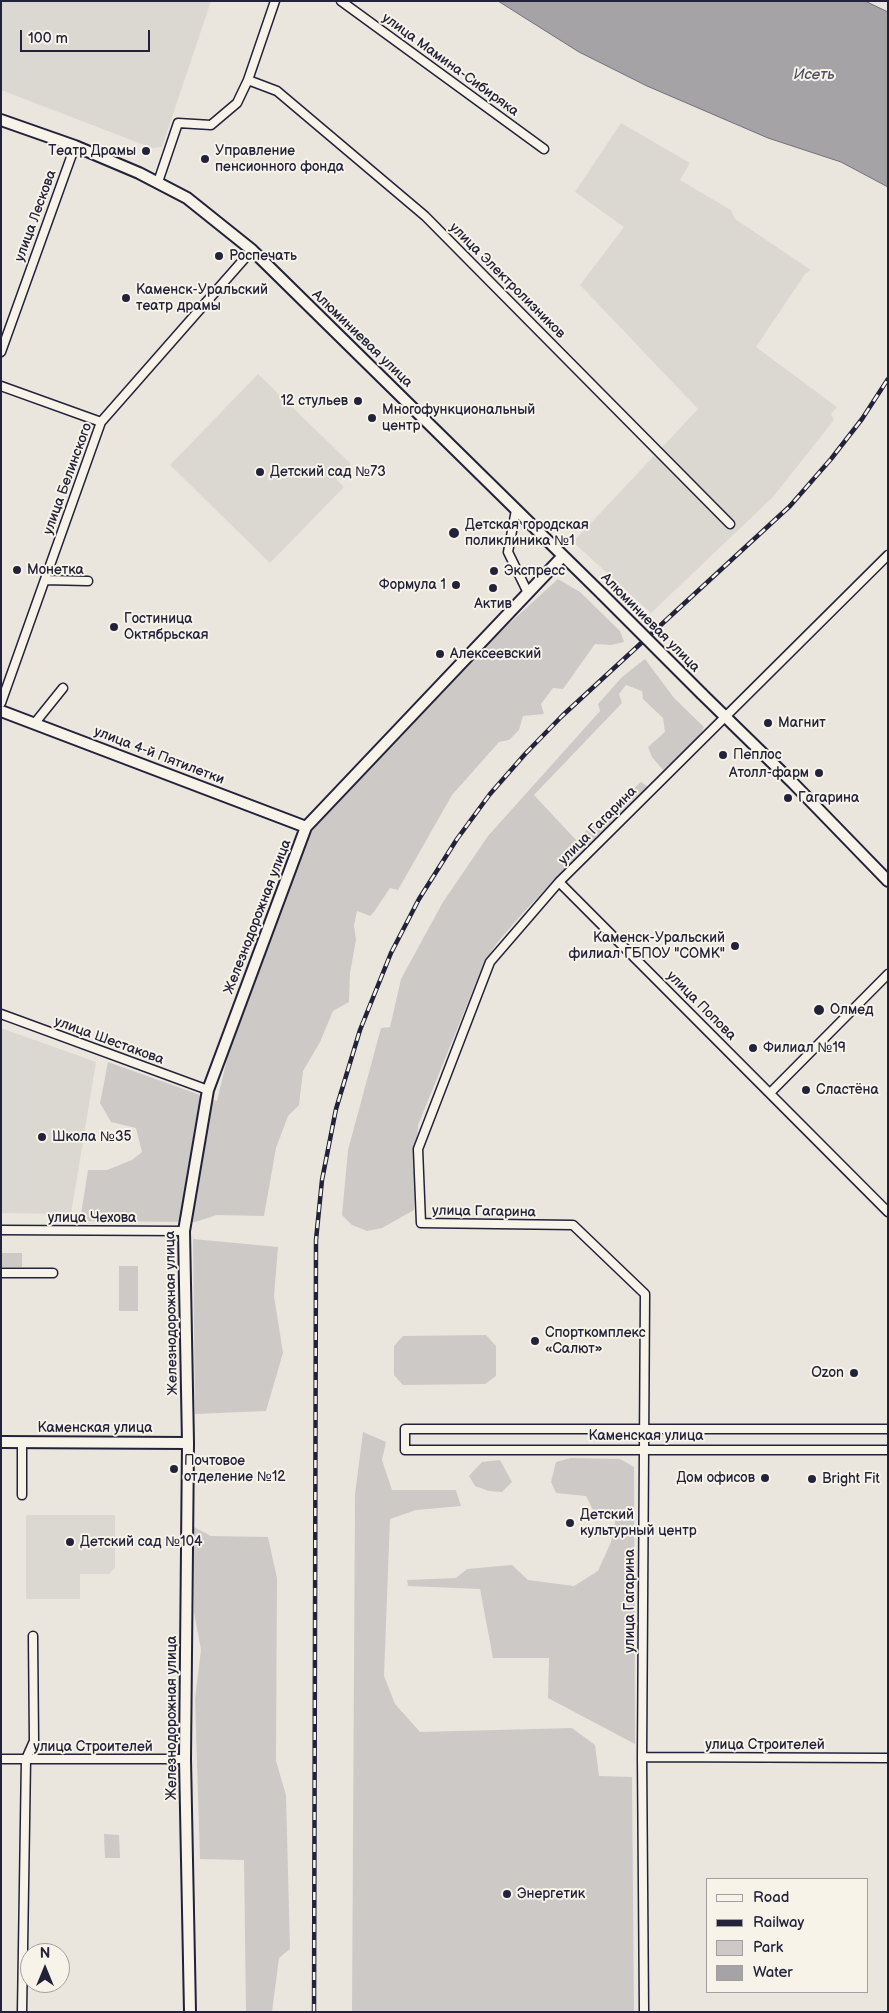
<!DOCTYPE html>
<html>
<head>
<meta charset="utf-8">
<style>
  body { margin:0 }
  #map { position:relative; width:889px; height:2013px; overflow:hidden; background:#eae6de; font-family:"Balsamiq Sans",sans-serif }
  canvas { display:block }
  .frame { position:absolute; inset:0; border:2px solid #22223b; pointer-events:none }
  .legend { position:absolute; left:706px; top:1878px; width:162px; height:115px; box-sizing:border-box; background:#f7f3e8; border:1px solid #a29fa3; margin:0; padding:6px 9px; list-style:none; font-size:15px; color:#22223b }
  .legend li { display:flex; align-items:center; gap:10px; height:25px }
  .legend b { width:25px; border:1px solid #a29fa3 }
  .north { position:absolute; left:20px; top:1943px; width:50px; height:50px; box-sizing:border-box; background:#f7f3e8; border:1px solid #a29fa3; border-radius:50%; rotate:0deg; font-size:14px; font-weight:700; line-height:20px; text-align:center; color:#22223b }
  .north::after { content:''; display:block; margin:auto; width:18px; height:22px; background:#22223b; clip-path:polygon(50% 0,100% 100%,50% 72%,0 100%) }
  .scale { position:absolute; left:20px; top:30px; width:130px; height:22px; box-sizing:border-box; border:2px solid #22223b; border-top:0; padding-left:6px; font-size:15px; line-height:18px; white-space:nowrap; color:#22223b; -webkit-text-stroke:4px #f7f3e8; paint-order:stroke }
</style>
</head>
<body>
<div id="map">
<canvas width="889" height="2013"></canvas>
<div class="frame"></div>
<ul class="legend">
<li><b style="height:6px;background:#f7f3e8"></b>Road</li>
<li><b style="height:6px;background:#22223b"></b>Railway</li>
<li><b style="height:14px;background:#cdc9c6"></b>Park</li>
<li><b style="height:14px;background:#a6a3a6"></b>Water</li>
</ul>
<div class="north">N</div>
<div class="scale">100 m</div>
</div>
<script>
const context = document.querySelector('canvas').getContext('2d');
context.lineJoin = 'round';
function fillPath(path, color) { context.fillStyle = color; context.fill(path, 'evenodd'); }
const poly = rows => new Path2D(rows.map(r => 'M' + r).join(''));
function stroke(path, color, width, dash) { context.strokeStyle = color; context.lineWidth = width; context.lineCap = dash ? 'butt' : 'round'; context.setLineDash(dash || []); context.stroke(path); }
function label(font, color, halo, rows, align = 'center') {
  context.font = font + ' "Balsamiq Sans",sans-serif'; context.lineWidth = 4; context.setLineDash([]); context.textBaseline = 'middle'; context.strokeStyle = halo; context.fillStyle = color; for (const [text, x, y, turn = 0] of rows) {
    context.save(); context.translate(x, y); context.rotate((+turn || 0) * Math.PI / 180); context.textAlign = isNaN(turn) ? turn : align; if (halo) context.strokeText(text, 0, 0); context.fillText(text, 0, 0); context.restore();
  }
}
const built = poly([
  [1,1,211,1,162,147,152,148,1,90],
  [621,123,690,163,680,180,731,210,735,219,811,270,805,274,756,347,837,407,831,414,834,420,773,497,651,613,573,542,698,409,580,285,624,227,575,192],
  [258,374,351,464,336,479,344,487,270,563,170,465],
  [1,1028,96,1062,71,1214,1,1213],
  [26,1515,115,1515,115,1568,109,1574,80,1574,80,1599,26,1599]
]);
const green = poly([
  [558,579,580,592,620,631,624,642,611,645,595,644,563,689,553,688,541,704,544,714,523,716,519,730,509,740,499,742,452,795,398,890,390,888,374,912,370,916,357,911,354,925,356,940,350,973,349,1002,333,1011,320,1042,303,1071,299,1105,288,1116,276,1148,264,1216,217,1215,195,1222,80,1221,88,1170,107,1170,132,1160,142,1152,136,1128,111,1122,100,1103,108,1062,217,1101,228,1055,312,830,489,642],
  [645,659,674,698,704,727,700,736,663,770,652,757,648,747,665,732,663,718,643,699,642,691,626,685,619,694,622,703,534,795,576,840,641,782,648,787,583,850,522,914,497,943,484,963,418,1125,414,1210,382,1228,367,1231,352,1225,342,1215,348,1150,381,1028,390,1027,401,979,443,902,488,836,600,711,598,704,622,677],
  [193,1239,278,1247,274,1296,283,1353,266,1411,195,1414],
  [1,1253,22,1253,22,1267,1,1267],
  [119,1266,138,1266,138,1311,119,1311],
  [486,1335,496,1346,496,1376,485,1384,403,1385,394,1375,394,1346,403,1336],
  [363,1432,386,1442,382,1460,392,1490,456,1490,461,1506,416,1510,390,1519,384,1676,395,1704,420,1732,572,1728,595,1745,599,1776,632,1777,634,2012,352,2012,355,1494],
  [571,1458,620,1459,634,1467,635,1744,548,1698,549,1658,493,1658,480,1589,408,1586,407,1580,456,1578,467,1569,512,1565,528,1580,574,1586,598,1571,611,1542,616,1517,593,1510,586,1496,556,1493,551,1482,556,1462],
  [500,1460,512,1482,502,1492,489,1491,475,1486,469,1476,482,1462],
  [194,1527,211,1536,268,1537,277,1578,276,1761,286,1795,290,1949,279,1958,272,2012,246,2012,244,1860,200,1859,195,1699,201,1650,194,1612],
  [104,1834,119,1835,120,1858,105,1858]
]);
const water = poly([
  [498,1,865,1,888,12,888,187,841,162,768,138,647,86,579,52,498,1]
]);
const street = poly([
  [341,1,544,149],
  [248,80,277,91,425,216,730,524],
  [158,182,178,123,211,125,237,103,248,80,275,1],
  [1,352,75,146],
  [1,386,101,422],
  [516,510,508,552,528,593],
  [45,580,88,581],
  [1,703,101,422,252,250],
  [34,724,63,688],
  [559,882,888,1212],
  [1,1014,208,1090],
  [770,1093,888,974],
  [1,1230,184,1231],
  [1,1273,53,1273],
  [888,1429,405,1429,405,1450,888,1450],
  [22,1442,22,1495],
  [642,1757,888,1758],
  [1,1759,185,1759],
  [22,2012,26,1759,34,1741,33,1636],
  [644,2012,642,1757,645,1294,573,1225,421,1223,418,1149,490,962,559,882,888,555]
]);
const secondary = poly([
  [1,120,75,146,139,173,187,198,252,250,602,594],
  [702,694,793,783,888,881],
  [1,711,306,827],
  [1,1442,188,1443],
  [190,2012,185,1759,188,1443,184,1231,208,1090,306,827,563,556]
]);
const rail = poly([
  [314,2012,316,1240,322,1180,336,1109,360,1030,391,953,419,899,457,839,490,794,526,753,562,716,790,506,831,459,862,419,888,379]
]);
const secondaryBridge = poly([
  [602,594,702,694]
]);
const markers = [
  [146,151,5,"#22223b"],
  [205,159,5,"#22223b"],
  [219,256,5,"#22223b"],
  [126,298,5,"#22223b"],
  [358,401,5,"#22223b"],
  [372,418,5,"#22223b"],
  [260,472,5,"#22223b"],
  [454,533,6,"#22223b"],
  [17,570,5,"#22223b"],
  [494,571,5,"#22223b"],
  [456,585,5,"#22223b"],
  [493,588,5,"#22223b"],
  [114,627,5,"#22223b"],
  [440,654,5,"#22223b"],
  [768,723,5,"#22223b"],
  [723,755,5,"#22223b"],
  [819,773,5,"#22223b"],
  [788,798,5,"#22223b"],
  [735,946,5,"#22223b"],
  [819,1010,6,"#22223b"],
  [753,1048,5,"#22223b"],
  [806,1090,5,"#22223b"],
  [42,1137,5,"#22223b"],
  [535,1341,5,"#22223b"],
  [854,1373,5,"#22223b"],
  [174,1469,5,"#22223b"],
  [765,1478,5,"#22223b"],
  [812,1479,5,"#22223b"],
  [570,1523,5,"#22223b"],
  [70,1542,5,"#22223b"],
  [507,1894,5,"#22223b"]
];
const streetNames = [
  ["улица Мамина-Сибиряка",450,65,36],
  ["улица Лескова",36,216,-70],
  ["улица Электролизников",507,281,45],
  ["Алюминиевая улица",362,339,44],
  ["улица Белинского",68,479,-70],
  ["Алюминиевая улица",650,623,45],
  ["улица 4-й Пятилетки",159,756,21],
  ["улица Гагарина",598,826,-45],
  ["Железнодорожная улица",258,917,-69],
  ["улица Попова",701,1006,45],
  ["улица Шестакова",109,1041,20],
  ["улица Гагарина",484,1212,1],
  ["улица Чехова",92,1218],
  ["Железнодорожная улица",172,1313,-91],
  ["Каменская улица",95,1428],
  ["Каменская улица",646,1436],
  ["улица Гагарина",630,1601,-90],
  ["Железнодорожная улица",172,1718,-90],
  ["улица Строителей",765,1745],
  ["улица Строителей",93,1747]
];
const poiNames = [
  ["Театр Драмы",136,151,"right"],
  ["Управление",215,151],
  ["пенсионного фонда",215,167],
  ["Роспечать",229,256],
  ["Каменск-Уральский",136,290],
  ["театр драмы",136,306],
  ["12 стульев",348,401,"right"],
  ["Многофункциональный",382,410],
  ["центр",382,426],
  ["Детский сад №73",270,472],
  ["Детская городская",465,525],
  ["поликлиника №1",465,541],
  ["Монетка",27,570],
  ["Экспресс",504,571],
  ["Формула 1",446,585,"right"],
  ["Актив",493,604,"center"],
  ["Гостиница",124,619],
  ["Октябрьская",124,635],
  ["Алексеевский",450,654],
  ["Магнит",778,723],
  ["Пеплос",733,755],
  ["Атолл-фарм",809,773,"right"],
  ["Гагарина",798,798],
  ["Каменск-Уральский",725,938,"right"],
  ["филиал ГБПОУ \"СОМК\"",725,954,"right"],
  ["Олмед",830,1010],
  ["Филиал №19",763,1048],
  ["Сластёна",816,1090],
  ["Школа №35",52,1137],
  ["Спорткомплекс",545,1333],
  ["«Салют»",545,1349],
  ["Ozon",844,1373,"right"],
  ["Почтовое",184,1461],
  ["отделение №12",184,1477],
  ["Дом офисов",755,1478,"right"],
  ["Bright Fit",822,1479],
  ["Детский",580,1515],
  ["культурный центр",580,1531],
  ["Детский сад №104",80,1542],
  ["Энергетик",517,1894]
];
const waterNames = [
  ["Исеть",814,75]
];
fillPath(built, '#dbd8d2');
fillPath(green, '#cdc9c6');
fillPath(water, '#a6a3a6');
stroke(water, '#716f7b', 1);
stroke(street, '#22223b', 11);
stroke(secondary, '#22223b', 14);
stroke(street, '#f7f3e8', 8);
stroke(secondary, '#f7f3e8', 10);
stroke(rail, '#22223b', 4.5);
stroke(rail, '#f7f3e8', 2.5, [8]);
stroke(secondaryBridge, '#22223b', 14, []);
stroke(secondaryBridge, '#f7f3e8', 10);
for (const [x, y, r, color] of markers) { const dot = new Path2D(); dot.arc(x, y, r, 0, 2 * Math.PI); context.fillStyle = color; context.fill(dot); stroke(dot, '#f7f3e8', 2); }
label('14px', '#22223b', '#f7f3e8', streetNames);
label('14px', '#22223b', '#f7f3e8', poiNames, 'left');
label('italic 15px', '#504f60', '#f7f3e8', waterNames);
</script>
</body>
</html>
